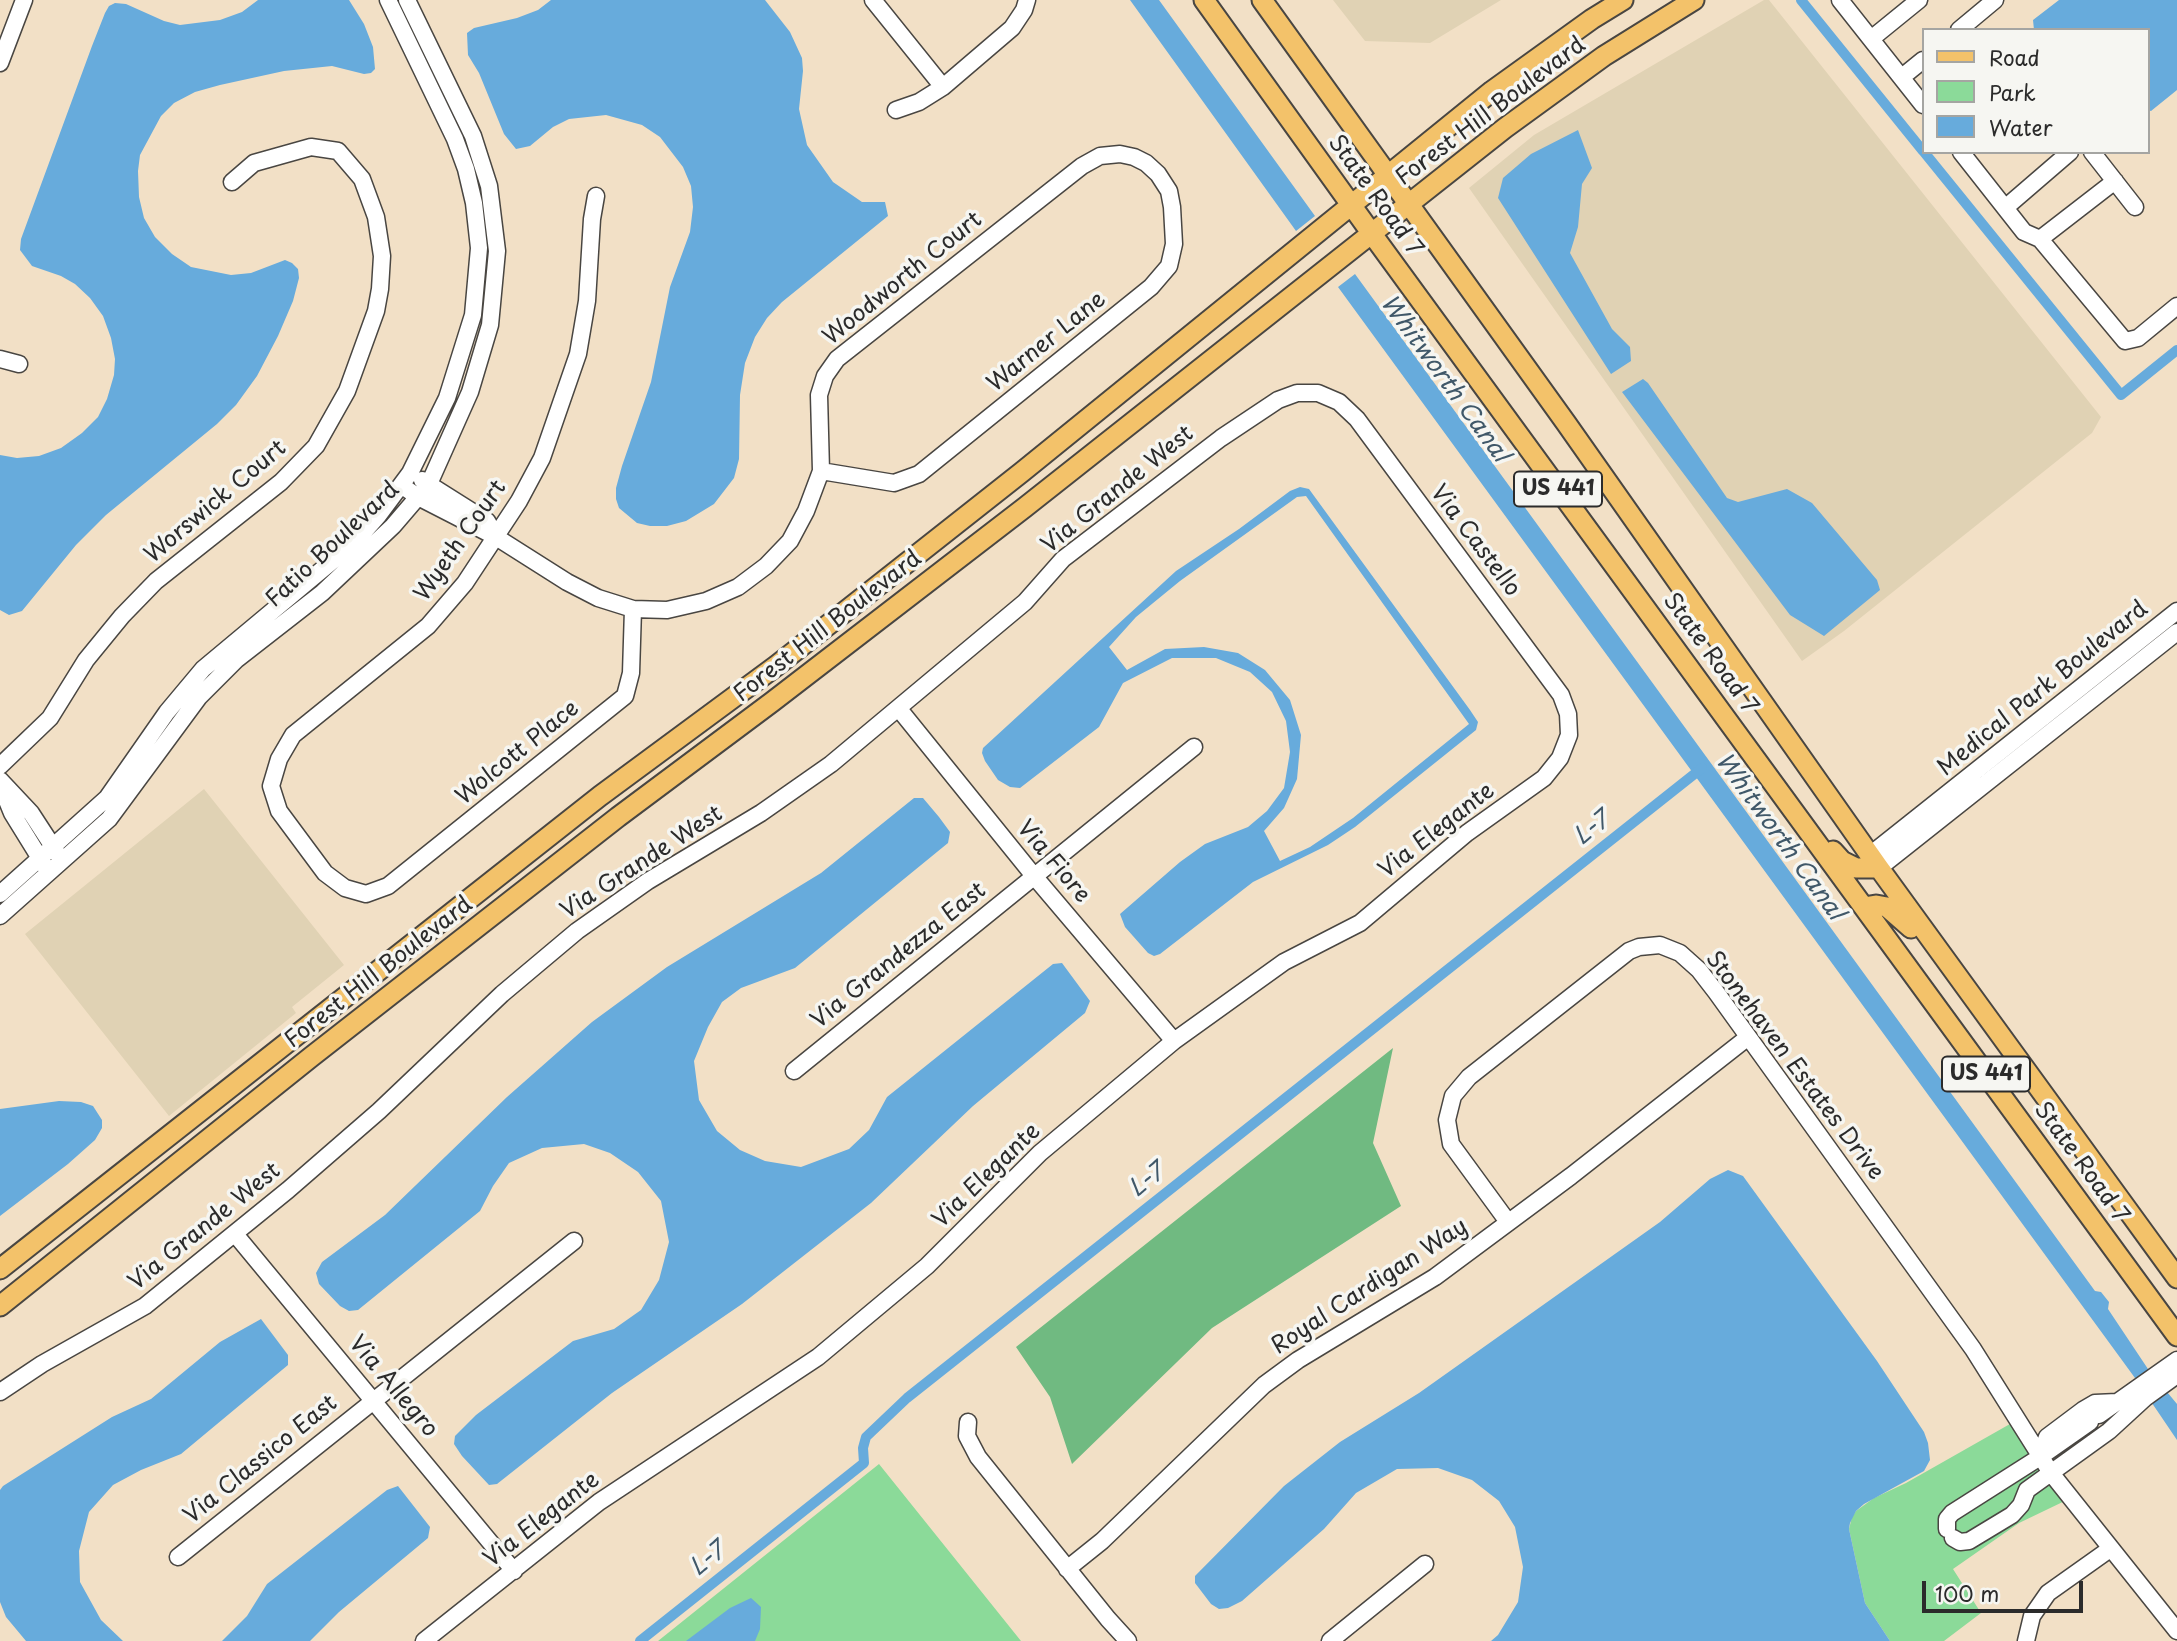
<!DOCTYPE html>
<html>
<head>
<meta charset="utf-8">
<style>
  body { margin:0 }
  #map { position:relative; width:2177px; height:1641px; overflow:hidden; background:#f2e0c6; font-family:"Playpen Sans",sans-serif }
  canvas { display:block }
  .legend { position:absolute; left:1922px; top:28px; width:228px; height:126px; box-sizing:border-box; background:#f6f6f2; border:2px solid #a5a5a2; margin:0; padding:9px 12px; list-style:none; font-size:21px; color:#2b2b2b }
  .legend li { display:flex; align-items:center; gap:14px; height:35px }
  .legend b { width:35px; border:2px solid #a5a5a2 }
  .scale { position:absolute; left:1922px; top:1581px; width:161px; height:32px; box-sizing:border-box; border:4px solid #2b2b2b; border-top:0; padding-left:9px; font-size:21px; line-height:24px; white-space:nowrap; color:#2b2b2b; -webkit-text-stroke:5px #f6f6f2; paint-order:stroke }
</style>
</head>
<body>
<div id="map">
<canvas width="2177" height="1641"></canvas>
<ul class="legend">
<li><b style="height:9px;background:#f3c26a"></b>Road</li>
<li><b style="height:19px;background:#8bda99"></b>Park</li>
<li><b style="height:19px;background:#67abdc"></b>Water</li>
</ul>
<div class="scale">100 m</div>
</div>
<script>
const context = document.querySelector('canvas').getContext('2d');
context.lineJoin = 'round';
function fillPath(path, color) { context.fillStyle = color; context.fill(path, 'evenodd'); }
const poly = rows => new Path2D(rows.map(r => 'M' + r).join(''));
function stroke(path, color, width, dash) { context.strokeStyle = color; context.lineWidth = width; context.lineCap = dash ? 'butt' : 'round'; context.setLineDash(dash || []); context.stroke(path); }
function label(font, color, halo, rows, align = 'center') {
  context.font = font + ' "Playpen Sans",sans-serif'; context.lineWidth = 7; context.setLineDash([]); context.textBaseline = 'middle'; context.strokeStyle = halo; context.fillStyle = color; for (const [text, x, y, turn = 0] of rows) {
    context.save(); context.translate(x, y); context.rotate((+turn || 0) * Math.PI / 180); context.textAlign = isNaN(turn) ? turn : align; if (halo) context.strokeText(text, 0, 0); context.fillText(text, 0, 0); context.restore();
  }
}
const built = poly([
  [1333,0,1501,0,1430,43,1365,41],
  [1764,0,1769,0,2101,417,2092,433,1844,631,1802,661,1469,188,1534,135],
  [204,789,344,965,292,1007,296,1013,169,1116,25,934]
]);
const green = poly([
  [2017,1420,2071,1498,2019,1523,1953,1569,1981,1613,1944,1641,1890,1641,1865,1603,1849,1529,1852,1517,1856,1511,1874,1498,1906,1483],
  [879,1464,1021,1641,658,1641]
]);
const forest = poly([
  [1393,1048,1373,1143,1401,1206,1212,1328,1072,1464,1050,1397,1016,1347]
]);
const water = poly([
  [258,0,349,0,364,24,373,47,375,69,371,73,364,74,332,66,284,71,220,85,195,92,174,103,161,116,140,155,138,171,139,197,144,218,155,237,172,254,191,267,231,275,251,273,285,260,292,263,298,269,299,278,293,301,278,336,257,376,236,405,217,424,106,515,76,545,22,611,9,615,0,610,0,455,17,458,39,456,61,448,82,433,98,417,107,399,114,375,115,359,111,338,103,316,90,298,75,284,61,276,32,266,20,250,21,239,92,46,105,13,109,6,115,3,126,4,164,21,180,25,220,20,242,12],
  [551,0,765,0,790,32,802,58,803,71,799,109,807,145,833,182,862,202,885,202,888,216,782,302,767,318,755,337,745,363,740,395,739,459,734,478,714,504,686,521,667,526,650,526,637,523,619,508,616,499,616,488,622,466,651,382,670,287,690,232,693,207,691,186,683,167,660,137,642,125,606,115,569,119,553,127,530,146,516,149,504,134,479,73,468,55,467,33,474,28,517,18,538,10],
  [1130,0,1159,0,1315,216,1296,231],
  [2059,0,2177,0,2177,90,2151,111,2147,110,2147,30,2034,30,2033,20],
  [1578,130,1592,168,1582,184,1578,227,1570,253,1612,329,1630,347,1631,361,1611,374,1498,198,1503,178,1531,154],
  [1355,274,2095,1291,2101,1292,2109,1302,2108,1309,2148,1369,2177,1404,2177,1440,2135,1378,1338,287],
  [1643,379,1648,383,1727,498,1738,502,1787,489,1812,503,1877,580,1880,590,1824,636,1790,615,1622,392],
  [1300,487,1309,489,1470,710,1478,722,1476,730,1355,827,1328,845,1253,882,1160,954,1154,956,1148,953,1125,927,1120,914,1180,862,1205,844,1248,827,1267,811,1284,788,1290,752,1286,721,1272,692,1250,672,1216,658,1172,658,1123,683,1099,727,1020,788,1010,787,998,780,985,761,982,753,983,748,1176,571,1239,529,1290,491],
  [1306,496,1469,724,1353,818,1310,847,1280,861,1264,831,1284,808,1297,779,1301,735,1290,700,1265,670,1238,653,1204,647,1165,649,1127,670,1109,647,1136,617,1180,581,1297,497],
  [914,798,923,798,939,817,950,832,948,843,795,968,741,988,722,1002,708,1027,694,1061,699,1100,717,1131,740,1150,765,1161,801,1167,849,1149,869,1130,887,1097,1053,964,1062,963,1090,1001,1085,1013,973,1106,871,1203,742,1304,612,1393,497,1484,489,1485,462,1456,454,1444,455,1436,476,1415,573,1341,614,1329,641,1310,659,1280,669,1242,661,1201,638,1172,610,1153,584,1144,542,1148,509,1163,493,1186,480,1211,358,1310,349,1311,340,1306,319,1284,316,1273,322,1262,385,1215,507,1097,592,1022,667,967,821,873],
  [59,1101,81,1102,93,1106,102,1120,102,1128,95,1140,68,1164,0,1216,0,1109],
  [1728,1170,1743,1176,1877,1361,1924,1432,1928,1443,1930,1460,1924,1471,1864,1504,1856,1511,1850,1523,1849,1529,1865,1603,1890,1641,1491,1641,1498,1635,1518,1602,1523,1567,1515,1527,1499,1501,1472,1480,1438,1468,1397,1469,1356,1493,1324,1529,1242,1601,1228,1608,1219,1609,1211,1604,1195,1583,1195,1576,1284,1486,1340,1442,1419,1393,1660,1222,1710,1179],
  [261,1319,288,1355,288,1365,181,1454,141,1470,113,1485,89,1512,79,1551,80,1582,101,1620,123,1641,26,1641,6,1617,0,1602,0,1490,3,1486,112,1417,151,1399,220,1342],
  [398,1486,430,1527,428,1538,339,1612,310,1641,222,1641,247,1616,267,1584,387,1490],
  [751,1598,761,1607,760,1629,755,1641,686,1641,730,1608]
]);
const canal = poly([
  [1801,0,1923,151],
  [1924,152,2121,395,2177,350],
  [640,1641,864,1463,863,1448,866,1437,907,1398,1702,768]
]);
const minor = poly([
  [873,0,943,87],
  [1840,0,1923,105],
  [1959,30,1995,0],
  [1871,39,1919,0],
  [0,63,24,0],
  [1902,77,1923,60],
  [896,110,919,102,943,87,1012,28,1024,10,1027,0],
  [1961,152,2024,232,2040,239,2125,341,2138,338,2177,306],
  [2092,152,2135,207],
  [596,196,592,219,587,301,578,354,542,458,519,501,465,583,428,626,293,735,279,759,271,786,279,811,325,873,345,888,366,894,388,886,625,696,631,673,633,609],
  [2005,208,2070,152],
  [2040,239,2115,181],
  [0,359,19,364],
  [422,480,487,521,493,531],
  [401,485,418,497,496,537,567,582,598,598,633,609,667,610,706,601,738,587,766,566,790,541,806,511,821,471,819,395,825,376,837,359,1082,166,1100,156,1120,154,1134,157,1146,163,1158,174,1169,191,1172,207,1174,244,1169,266,1151,287,919,474,894,483,821,471],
  [899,709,1034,876,1174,1041],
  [0,766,50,718,86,660,122,616,156,581,281,482,316,446,347,391,376,311,380,289,382,256,376,217,362,179,338,151,311,147,254,163,232,182],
  [0,780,31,813,59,856],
  [1,786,12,813,46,868],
  [1870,855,2177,611],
  [1879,868,2177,632],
  [0,894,107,798,167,712,203,669,354,543,378,516,410,473,447,398,473,315,479,248,474,203,466,169,455,139,388,0],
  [0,916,109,819,199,697,236,660,322,593,393,526,429,484,470,392,490,325,497,251,489,186,473,136,407,0],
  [794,1071,1194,747],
  [1508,1222,1451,1144,1447,1120,1453,1096,1469,1077,1629,951,1639,947,1660,945,1680,953,1699,970,1716,992,1973,1349,2051,1473,2177,1631],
  [235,1234,514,1571],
  [0,1392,42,1364,145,1306,288,1190,379,1111,502,994,577,931,648,881,761,813,831,764,1025,602,1063,559,1221,438,1278,400,1297,393,1318,393,1339,402,1357,419,1561,695,1568,714,1569,735,1560,758,1544,778,1467,833,1360,923,1284,962,1174,1041,1040,1153,927,1266,818,1357,599,1502,424,1641],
  [2099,1415,2177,1360],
  [968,1422,967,1436,978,1457,1108,1619,1128,1641],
  [2040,1457,2047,1437,2083,1410,2095,1403,2117,1402],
  [1947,1529,1947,1519,1952,1513,2040,1457,2090,1422],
  [1953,1538,1960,1542,1969,1541,2012,1515,2021,1505,2027,1490,2109,1431,2145,1398,2177,1375],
  [178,1557,574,1241],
  [1067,1569,1102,1541,1264,1385,1298,1360,1435,1277,1571,1176,1747,1038],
  [1330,1641,1425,1564],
  [2026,1641,2032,1616,2048,1593,2110,1549]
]);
const major = poly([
  [1204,0,1372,234,2177,1336],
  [1262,0,1566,423,1879,868,2177,1278],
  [1833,851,1842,861,1856,868,1879,868],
  [1864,907,1876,905,1887,907,1911,928],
  [0,1269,600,796,776,666,1022,472,1492,91,1592,19,1623,0],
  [0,1306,311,1057,618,817,772,702,1024,508,1505,128,1604,56,1694,0]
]);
const shields = [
  [1558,489,88],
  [1986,1074,88]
];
const shieldNames = [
  ["US 441",1558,489],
  ["US 441",1986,1074]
];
const streetNames = [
  ["Forest Hill Boulevard",1491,112,-37],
  ["State Road 7",1375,196,54],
  ["Woodworth Court",903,279,-39],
  ["Warner Lane",1047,342,-39],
  ["Via Grande West",1118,490,-39],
  ["Worswick Court",216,502,-40],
  ["Wyeth Court",461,541,-55],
  ["Via Castello",1475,541,53],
  ["Fatio Boulevard",333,545,-43],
  ["Forest Hill Boulevard",828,627,-38],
  ["State Road 7",1710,654,54],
  ["Medical Park Boulevard",2043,689,-39],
  ["Wolcott Place",518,753,-39],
  ["Via Elegante",1437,831,-38],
  ["Via Fiore",1053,862,50],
  ["Via Grande West",642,863,-33],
  ["Via Grandezza East",899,956,-39],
  ["Forest Hill Boulevard",379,973,-38],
  ["Stonehaven Estates Drive",1794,1066,53],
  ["State Road 7",2081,1163,54],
  ["Via Elegante",987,1176,-44],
  ["Via Grande West",205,1227,-39],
  ["Royal Cardigan Way",1370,1287,-33],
  ["Via Allegro",393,1387,50],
  ["Via Classico East",261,1460,-39],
  ["Via Elegante",542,1520,-38]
];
const waterNames = [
  ["Whitworth Canal",1444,379,54],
  ["L-7",1592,829,-38],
  ["Whitworth Canal",1779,837,54],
  ["L-7",1147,1181,-38],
  ["L-7",708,1560,-39]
];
fillPath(built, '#e0d2b4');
fillPath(green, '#8bda99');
fillPath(forest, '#70ba81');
fillPath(water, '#67abdc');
stroke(canal, '#67abdc', 10);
stroke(minor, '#494642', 19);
stroke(major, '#494642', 23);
stroke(minor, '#fff', 16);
stroke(major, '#f3c26a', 19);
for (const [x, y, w] of shields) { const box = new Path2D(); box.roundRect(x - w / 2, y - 17.5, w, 35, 5); context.fillStyle = '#f6f6f2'; context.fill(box); stroke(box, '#2b2b2b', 2); }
label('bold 21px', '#2b2b2b', null, shieldNames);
label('23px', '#2b2b2b', '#f6f6f2', streetNames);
label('italic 24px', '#405869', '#f6f6f2', waterNames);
</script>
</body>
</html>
